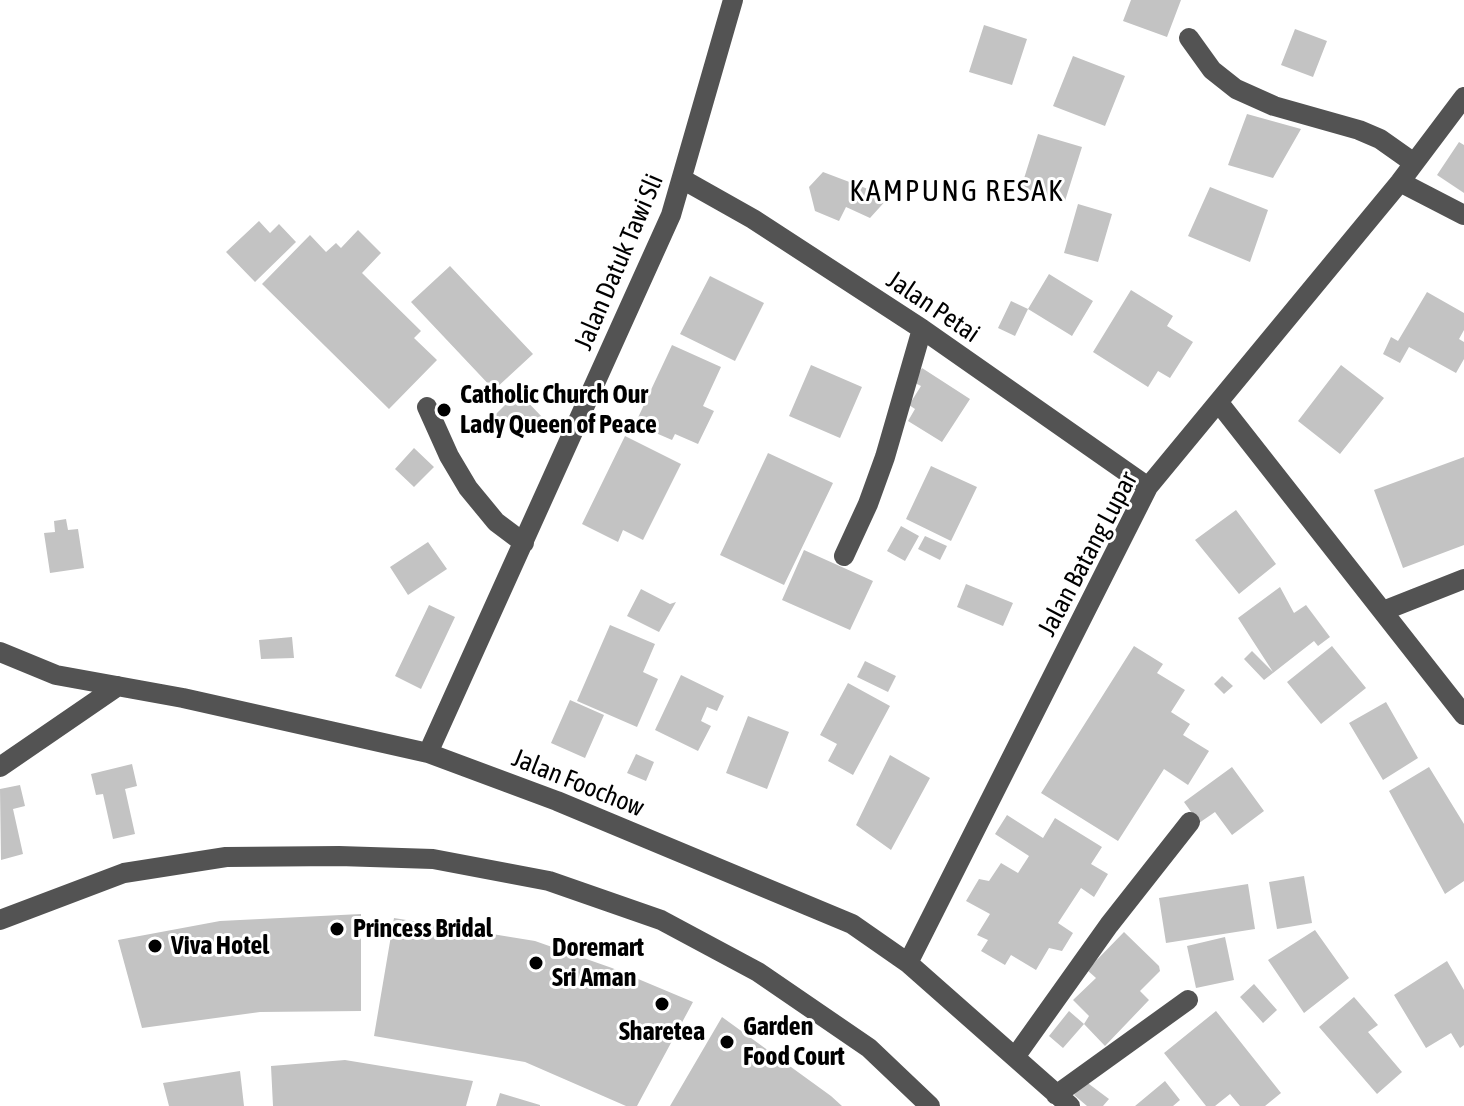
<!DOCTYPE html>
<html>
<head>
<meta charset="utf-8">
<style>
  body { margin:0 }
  canvas { display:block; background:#fff }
</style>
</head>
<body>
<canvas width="1464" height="1106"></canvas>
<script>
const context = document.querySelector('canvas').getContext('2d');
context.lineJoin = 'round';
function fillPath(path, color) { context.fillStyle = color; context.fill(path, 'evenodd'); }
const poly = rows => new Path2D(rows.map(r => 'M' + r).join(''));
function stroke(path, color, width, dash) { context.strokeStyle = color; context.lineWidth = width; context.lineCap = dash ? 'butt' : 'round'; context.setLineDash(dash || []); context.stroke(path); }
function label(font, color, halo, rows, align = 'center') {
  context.font = font + ' "Asap Condensed",sans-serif'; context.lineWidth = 6; context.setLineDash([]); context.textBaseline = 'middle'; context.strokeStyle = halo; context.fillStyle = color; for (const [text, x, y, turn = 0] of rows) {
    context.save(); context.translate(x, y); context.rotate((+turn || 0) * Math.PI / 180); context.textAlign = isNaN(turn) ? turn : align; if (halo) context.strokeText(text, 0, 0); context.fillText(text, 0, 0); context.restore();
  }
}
const building = poly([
  [1131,0,1181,0,1167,37,1123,21],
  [984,25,1027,39,1012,85,969,72],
  [1295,29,1327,41,1313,77,1281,65],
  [1073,56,1125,76,1105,126,1053,106],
  [1247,114,1301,129,1273,178,1228,165],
  [1038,134,1082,147,1065,201,1021,188],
  [1459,142,1464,145,1464,193,1437,175],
  [823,172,889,197,870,218,846,207,839,221,815,211,809,187],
  [1210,187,1268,210,1250,262,1188,236],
  [1078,204,1112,214,1098,262,1064,253],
  [259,221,270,233,279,224,296,242,255,282,226,252],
  [358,230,381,253,362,273,421,331,414,338,437,360,389,409,262,284,310,235,326,252,336,243,341,248],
  [450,266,533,354,494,390,411,302],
  [1049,274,1093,301,1072,336,1028,309],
  [710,276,764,303,735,361,680,334],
  [1131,290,1173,316,1167,326,1193,342,1170,378,1158,371,1148,387,1093,352],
  [1427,292,1464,313,1464,330,1459,339,1464,342,1464,359,1456,373,1409,347,1400,363,1383,354,1391,337,1398,341],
  [1011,301,1028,309,1015,336,998,328],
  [672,345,721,367,703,406,714,411,698,444,675,434,672,440,635,424],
  [811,365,862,387,840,438,789,416],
  [1341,365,1384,398,1340,454,1298,421],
  [922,368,970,399,942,442,908,421,915,409,909,405,921,386,913,382],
  [518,392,543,418,520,440,495,415],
  [625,436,681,464,643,540,623,530,618,542,582,524],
  [414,448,434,467,414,487,395,469],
  [768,453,833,483,784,585,720,555],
  [1464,457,1464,545,1403,568,1374,490],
  [931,466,977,487,951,541,906,519],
  [1236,510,1276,564,1239,594,1195,540],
  [66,519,68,530,78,529,84,568,50,573,44,533,55,532,54,521],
  [901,526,919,536,905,561,887,551],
  [925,536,947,546,940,560,918,549],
  [428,542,447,569,408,595,390,567],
  [804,550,873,581,850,630,782,600],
  [966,584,1013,603,1003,626,957,607],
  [1280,587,1294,613,1306,605,1330,637,1318,646,1314,641,1264,680,1244,659,1252,651,1273,672,1238,618],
  [641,589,670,604,676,602,659,632,627,616],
  [429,605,455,617,421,689,395,676],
  [610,625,655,644,643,672,658,679,637,727,577,701],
  [292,637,294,658,261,659,259,640],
  [1134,646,1163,664,1157,673,1185,690,1171,712,1190,724,1183,735,1209,751,1188,785,1164,769,1118,841,1041,793],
  [1332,646,1366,688,1321,724,1287,682],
  [865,661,896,676,888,692,857,677],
  [681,675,724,696,717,711,707,707,701,721,711,726,698,751,655,730],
  [1222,676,1233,686,1224,694,1214,684],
  [848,683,890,706,853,775,828,761,837,744,820,735],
  [570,700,604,715,585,758,551,743],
  [1386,702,1418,758,1383,780,1349,723],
  [748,716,789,732,767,789,726,773],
  [636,754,654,762,646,781,627,773],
  [890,755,930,778,891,850,856,825],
  [132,764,137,786,125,789,135,834,113,839,103,794,96,795,91,774],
  [1232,767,1264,811,1232,835,1215,812,1199,823,1184,802],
  [1429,767,1464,824,1464,881,1445,894,1389,791],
  [20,785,25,806,13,809,23,854,1,860,0,789],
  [1007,815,1043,838,1055,818,1102,847,1091,864,1108,874,1094,897,1081,888,1058,923,1073,933,1062,951,1049,948,1036,970,1011,955,1005,965,981,951,988,940,977,935,990,914,966,901,979,879,989,881,1001,863,1018,873,1029,856,995,834],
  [1304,876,1312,923,1277,929,1269,882],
  [1248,884,1255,929,1166,943,1159,898],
  [361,914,361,1011,260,1012,142,1028,118,940,220,921],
  [394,918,535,941,612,968,693,1002,637,1106,626,1106,525,1062,374,1036],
  [1315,930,1349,978,1304,1013,1268,960],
  [1124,932,1159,966,1160,971,1140,991,1149,1000,1105,1046,1084,1024,1089,1016,1073,1000,1096,978,1087,970],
  [1225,937,1234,980,1196,988,1187,946],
  [1447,961,1464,990,1464,1045,1460,1048,1451,1033,1426,1048,1394,995],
  [1254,984,1277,1010,1263,1023,1240,997],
  [1354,997,1378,1025,1368,1032,1402,1072,1377,1094,1319,1027],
  [1069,1011,1084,1024,1063,1048,1049,1036],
  [1216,1011,1281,1093,1265,1106,1240,1106,1230,1094,1215,1106,1206,1106,1164,1053],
  [722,1017,831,1096,842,1106,670,1106],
  [345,1060,473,1081,466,1106,273,1106,271,1066],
  [240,1071,244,1106,169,1106,163,1083],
  [1085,1081,1109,1099,1103,1106,1087,1106,1074,1095],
  [1165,1081,1180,1100,1173,1106,1135,1106],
  [500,1093,540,1105,540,1106,496,1106]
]);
const minor = poly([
  [1189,38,1212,70,1236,89,1274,106,1359,130,1380,139,1414,163],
  [682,179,753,219,922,329,1148,487],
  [1400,182,1464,215],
  [1219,403,1464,715],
  [427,407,449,456,468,488,496,522,524,543],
  [844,556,868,504,885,457,922,329],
  [1383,611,1464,579],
  [0,652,56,675,183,698,428,753,557,801,852,924,908,963,1070,1106],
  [428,753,671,215,733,0],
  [0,767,118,686],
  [0,920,124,873,226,857,339,856,433,859,549,881,661,920,758,972,869,1048,930,1106],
  [908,963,1148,487,1400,182,1464,97],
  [1015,1057,1109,925,1190,822],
  [1056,1095,1188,1000]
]);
const markers = [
  [444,410,8,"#000"],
  [337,929,8,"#000"],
  [155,946,8,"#000"],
  [536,963,8,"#000"],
  [662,1004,8,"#000"],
  [727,1042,8,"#000"]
];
const streetNames = [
  ["Jalan Datuk Tawi Sli",619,262,-67],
  ["Jalan Petai",933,307,34],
  ["Jalan Batang Lupar",1088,554,-62],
  ["Jalan Foochow",578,783,22]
];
const poiNames = [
  ["Catholic Church Our",460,395],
  ["Lady Queen of Peace",460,425],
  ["Princess Bridal",353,929],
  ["Viva Hotel",171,946],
  ["Doremart",552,948],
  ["Sri Aman",552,978],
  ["Garden",743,1027],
  ["Food Court",743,1057],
  ["Sharetea",662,1032,"center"]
];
const quarterNames = [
  ["KAMPUNG RESAK",957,192]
];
fillPath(building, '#c3c3c3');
stroke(minor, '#535353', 20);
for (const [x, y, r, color] of markers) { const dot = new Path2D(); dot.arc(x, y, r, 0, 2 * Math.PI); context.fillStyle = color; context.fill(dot); stroke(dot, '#fff', 3); }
label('26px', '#000', '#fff', streetNames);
label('bold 26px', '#000', '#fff', poiNames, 'left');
context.letterSpacing = '2px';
label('30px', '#000', '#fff', quarterNames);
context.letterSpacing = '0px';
</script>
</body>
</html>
